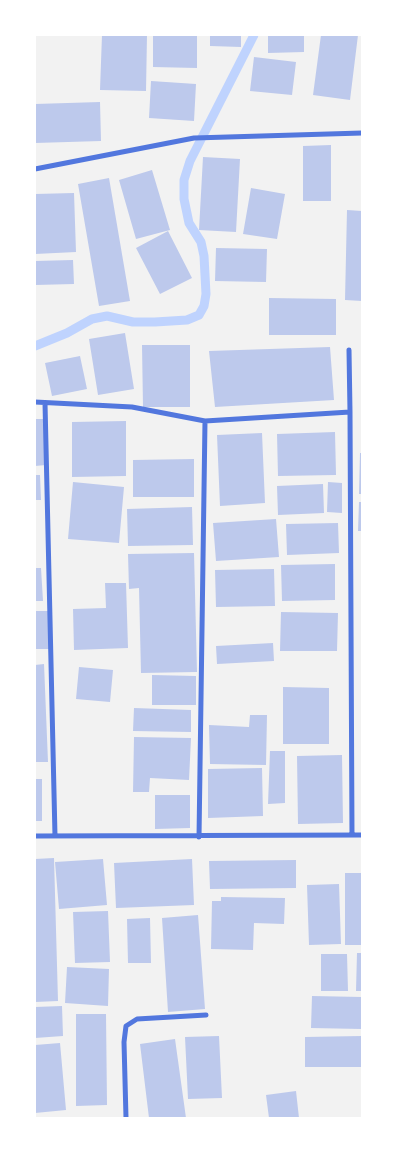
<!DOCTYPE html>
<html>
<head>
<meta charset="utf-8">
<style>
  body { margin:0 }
  #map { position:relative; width:397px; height:1153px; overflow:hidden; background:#f2f2f2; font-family:"Space Grotesk",sans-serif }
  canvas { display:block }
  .frame { position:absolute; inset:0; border:36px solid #fff; pointer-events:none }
</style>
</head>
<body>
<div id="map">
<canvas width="397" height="1153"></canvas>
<div class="frame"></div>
</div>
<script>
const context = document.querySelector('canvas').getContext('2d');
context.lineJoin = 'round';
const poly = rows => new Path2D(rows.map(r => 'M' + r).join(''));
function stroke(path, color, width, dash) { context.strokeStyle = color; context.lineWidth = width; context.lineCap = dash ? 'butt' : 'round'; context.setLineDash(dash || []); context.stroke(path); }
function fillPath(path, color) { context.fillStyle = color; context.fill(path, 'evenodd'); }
const stream = poly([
  [35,346,67,333,92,319,107,316,133,322,155,322,187,320,199,315,204,306,206,294,204,256,201,242,189,223,184,199,184,180,190,161,254,35]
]);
const building = poly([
  [102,35,147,35,146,91,100,90],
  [153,35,197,35,197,68,153,67],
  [210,35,241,35,241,47,210,46],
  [268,35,304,35,304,52,268,53],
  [321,35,358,35,350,100,313,95],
  [254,57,296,62,292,95,250,91],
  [151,81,196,84,194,121,149,118],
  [100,102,101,141,35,143,35,104],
  [331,145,331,201,303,201,303,146],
  [203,157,240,159,236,232,199,230],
  [152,170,170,230,136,239,119,180],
  [109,178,130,301,99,306,78,184],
  [251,188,285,194,277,239,243,234],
  [74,193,76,252,35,254,35,194],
  [347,210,362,211,362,301,345,300],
  [168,231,192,278,160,294,136,248],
  [216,248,267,249,266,282,215,281],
  [73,260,74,284,35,285,35,261],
  [269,298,336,299,336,335,269,335],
  [125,333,134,389,98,395,89,339],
  [142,345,190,345,190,407,143,407],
  [330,347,334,400,215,407,209,351],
  [80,356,87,389,52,396,45,363],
  [35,419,44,419,46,465,35,466],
  [126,421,126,476,72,477,72,422],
  [335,432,336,475,278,476,277,434],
  [262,433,265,503,220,506,217,435],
  [360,453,362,453,362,494,359,494],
  [194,459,194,497,133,497,133,460],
  [35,475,40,475,41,500,35,500],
  [73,482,124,487,119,543,68,539],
  [328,482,342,483,342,513,327,512],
  [323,484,324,513,278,515,277,486],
  [359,502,362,502,362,531,358,531],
  [192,507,193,545,128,546,127,509],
  [276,519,279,557,216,561,213,523],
  [338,523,339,553,287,555,286,524],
  [194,553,197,672,141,673,139,588,129,589,128,554],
  [335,564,335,600,282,601,281,565],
  [35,568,41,568,43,601,35,601],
  [274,569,275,606,216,607,215,570],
  [105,583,126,583,128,648,74,650,73,609,106,608],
  [35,611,48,611,49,649,35,649],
  [281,612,338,613,337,651,280,651],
  [273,643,274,661,217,664,216,646],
  [44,664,48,762,35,762,35,665],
  [79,667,113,670,110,702,76,699],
  [152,675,196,676,196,705,152,705],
  [283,687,329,688,329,744,283,744],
  [134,708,191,710,191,732,133,731],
  [250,715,267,715,266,765,210,764,209,725,249,727],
  [134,737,191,738,189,780,150,778,149,792,133,792],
  [270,751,285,751,285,803,268,804],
  [342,755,343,823,298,824,297,756],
  [262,768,263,816,208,818,208,769],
  [35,779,42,779,42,821,35,821],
  [155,795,190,795,190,828,155,829],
  [54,858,58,1001,35,1002,35,859],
  [103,859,107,905,59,909,55,862],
  [192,859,194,905,116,908,114,863],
  [296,860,296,888,210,889,209,861],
  [345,873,362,873,362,945,345,945],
  [339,884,341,944,309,945,307,885],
  [221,897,285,898,284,924,254,923,253,950,211,949,212,901,221,901],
  [108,911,110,962,75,963,73,912],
  [198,915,205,1009,168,1012,162,918],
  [150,918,151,963,128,963,127,919],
  [357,953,362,953,362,991,356,991],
  [321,954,347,954,348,991,321,991],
  [67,967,109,969,108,1006,65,1003],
  [312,996,362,997,362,1029,311,1028],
  [62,1006,63,1036,35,1038,35,1007],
  [76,1014,106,1014,107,1105,76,1106],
  [219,1036,222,1098,188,1099,185,1037],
  [362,1036,362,1067,305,1067,305,1037],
  [175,1039,186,1118,149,1118,140,1044],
  [60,1043,66,1110,35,1113,35,1045],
  [296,1091,299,1118,269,1118,266,1095]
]);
const minor = poly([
  [35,169,194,138,362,133],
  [349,350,350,412],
  [35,402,132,407,205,421,350,412,352,835],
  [45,403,55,836],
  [35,836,362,835],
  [199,837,205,421],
  [126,1118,124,1042,126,1026,137,1019,206,1015]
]);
stroke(stream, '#bfd3fe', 9);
fillPath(building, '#bdc9ec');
stroke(minor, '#5277de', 5);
</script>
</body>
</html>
